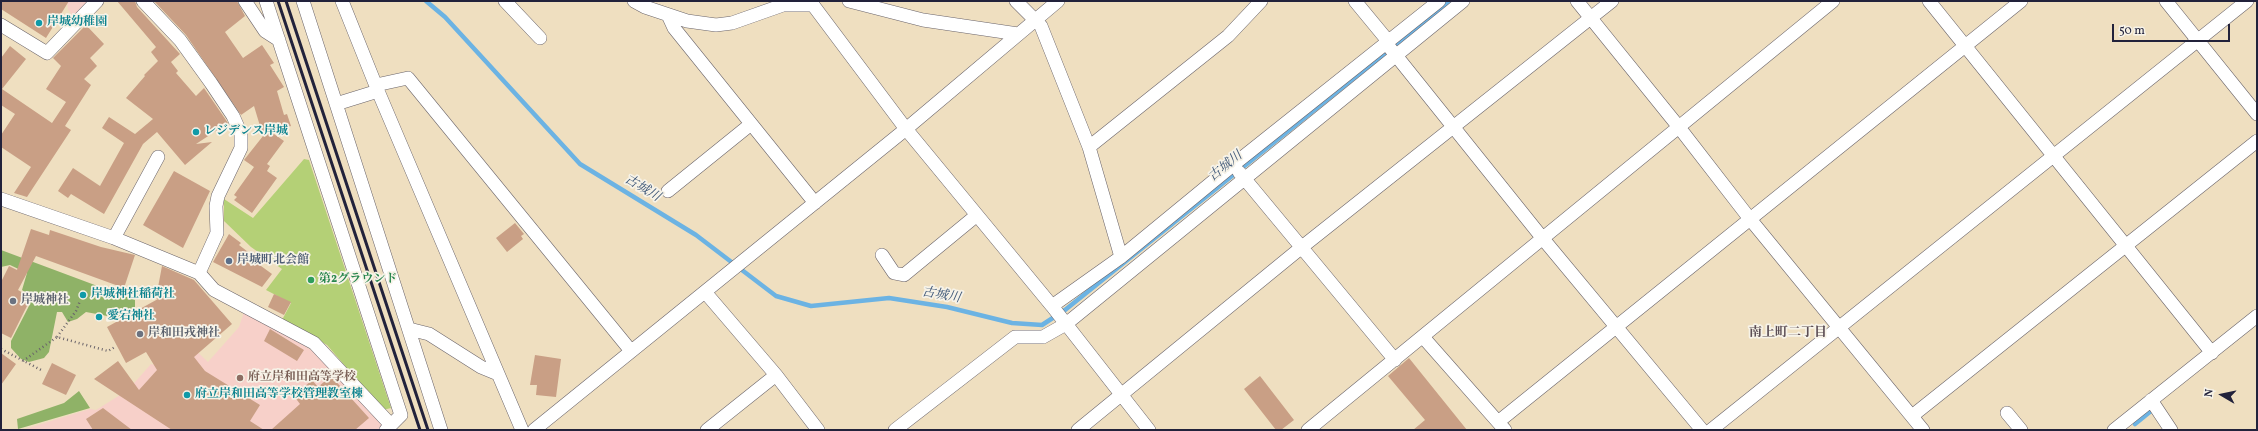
<!DOCTYPE html>
<html>
<head>
<meta charset="utf-8">
<style>
  body { margin:0 }
  #map { position:relative; width:2258px; height:431px; overflow:hidden; background:#efdfc0; font-family:Vollkorn,serif }
  canvas { display:block }
  .frame { position:absolute; inset:0; border:2px solid #22223b; pointer-events:none }
  .north { position:absolute; left:2202px; top:375px; width:40px; height:40px; -webkit-text-stroke:3px #f7f3e8; paint-order:stroke; rotate:279deg; font-size:11px; font-weight:700; line-height:16px; text-align:center; color:#22223b }
  .north::after { content:''; display:block; margin:auto; width:14px; height:18px; background:#22223b; clip-path:polygon(50% 0,100% 100%,50% 72%,0 100%) }
  .scale { position:absolute; left:2112px; top:24px; width:118px; height:18px; box-sizing:border-box; border:2px solid #22223b; border-top:0; padding-left:5px; font-size:12px; line-height:14px; white-space:nowrap; color:#22223b; -webkit-text-stroke:3px #f7f3e8; paint-order:stroke }
</style>
</head>
<body>
<div id="map">
<canvas width="2258" height="431"></canvas>
<div class="frame"></div>
<div class="north">N</div>
<div class="scale">50 m</div>
</div>
<script>
const context = document.querySelector('canvas').getContext('2d');
context.lineJoin = 'round';
function fillPath(path, color) { context.fillStyle = color; context.fill(path, 'evenodd'); }
const poly = rows => new Path2D(rows.map(r => 'M' + r).join(''));
function stroke(path, color, width, dash) { context.strokeStyle = color; context.lineWidth = width; context.lineCap = dash ? 'butt' : 'round'; context.setLineDash(dash || []); context.stroke(path); }
function label(font, color, halo, rows, align = 'center') {
  context.font = font + ' Vollkorn,"Noto Serif JP",serif'; context.lineWidth = 3.5; context.setLineDash([]); context.textBaseline = 'middle'; context.strokeStyle = halo; context.fillStyle = color; for (const [text, x, y, turn = 0] of rows) {
    context.save(); context.translate(x, y); context.rotate((+turn || 0) * Math.PI / 180); context.textAlign = isNaN(turn) ? turn : align; if (halo) context.strokeText(text, 0, 0); context.fillText(text, 0, 0); context.restore();
  }
}
const built = poly([
  [67,1,88,1,73,17,68,9],
  [244,312,280,330,319,355,383,424,382,430,22,430,90,409,96,410,128,390,151,364,161,367,187,342,208,362,239,327]
]);
const green = poly([
  [304,159,309,160,391,408,383,410,327,345,282,320,291,303,266,290,282,269,251,247,224,221,224,199,253,218]
]);
const forest = poly([
  [1,250,135,300,135,307,118,318,86,312,77,319,68,322,62,312,57,312,49,352,44,358,29,362,21,359,11,348,11,341,30,304,26,293,22,290,27,273,10,265,1,267],
  [79,391,90,408,18,429,17,419,64,403]
]);
const stream = poly([
  [426,1,445,17,580,164,696,235,776,296,811,306,889,298,947,307,1012,323,1042,325,1065,310,1450,1],
  [2135,424,2151,411]
]);
const building = poly([
  [1,1,69,1,46,38,1,9],
  [117,1,135,1,137,7,180,54,171,62,178,71,176,73,196,96,204,88,228,123,196,144,212,142,185,165,157,132,143,144,104,214,71,194,68,198,58,191,73,168,100,186,124,143,102,128,109,117,135,134,153,119,126,98,145,76,144,75,158,61,151,52,156,47],
  [154,1,237,1,245,16,225,32,243,58,262,45,274,63,270,65,284,87,277,91,284,115,287,114,291,126,271,132,284,141,267,164,270,166,267,171,277,178,252,213,234,200,237,197,234,195,254,167,244,160,263,136,254,106,241,115,186,35],
  [86,25,104,44,90,58,97,66,84,79,91,85,65,126,71,130,27,197,14,193,31,167,1,147,1,135,15,114,1,105,1,58,10,46,26,59,2,89,52,123,66,102,46,89,61,66,53,58],
  [174,171,210,191,183,248,143,225],
  [515,223,524,234,521,236,523,239,507,252,496,238],
  [31,229,49,235,50,230,101,247,135,255,124,288,36,256,18,290,25,294,23,299,29,302,11,338,1,333,1,282,9,266,17,270],
  [229,234,241,243,239,245,252,255,250,258,272,274,262,287,213,262],
  [162,266,194,280,232,324,194,357,205,371,260,405,250,421,264,430,172,430,94,379,118,361,139,390,157,370,146,352,126,363,107,327,158,299,156,298],
  [274,294,291,302,284,315,268,307],
  [270,329,304,350,297,361,264,341],
  [1,353,16,364,1,385],
  [535,355,561,359,556,397,536,395,537,385,530,385],
  [1409,358,1467,430,1413,430,1425,420,1388,376],
  [52,363,76,375,66,395,42,384],
  [331,376,369,418,355,430,271,430,300,404,294,396,312,380,318,387],
  [1260,376,1294,420,1281,430,1276,430,1244,389],
  [103,408,132,430,93,430,86,419]
]);
const path = poly([
  [57,337,76,311,80,301],
  [1,349,43,371],
  [23,361,57,337,108,351,115,347]
]);
const street = poly([
  [143,1,180,40,211,83,233,116,241,134,241,148,218,196,216,206,217,233,199,273],
  [245,1,265,31,279,40],
  [266,1,401,415,386,430],
  [303,1,441,430],
  [342,1,378,91,522,430],
  [505,1,540,38],
  [634,1,645,7,687,21,716,25,732,23,783,5,812,5],
  [810,1,906,129,1052,306,1149,430],
  [849,1,923,20,1018,34],
  [1016,1,1041,26,1089,147,1121,257],
  [1355,1,1388,41],
  [1577,1,1678,126,1750,219,1923,430],
  [1929,1,2212,353],
  [2166,1,2257,114],
  [668,15,674,28,815,203],
  [1,25,47,53,97,1],
  [1386,43,1544,240,1702,430],
  [376,85,408,78,631,351],
  [336,104,378,91],
  [1089,147,1228,36,1261,1],
  [1239,172,1395,360],
  [668,191,751,124],
  [1,199,114,238,199,273,214,290,314,343,391,425],
  [114,238,158,157],
  [882,255,894,273,904,275,977,215],
  [705,292,776,375,818,430],
  [1052,306,1121,257,1233,165,1439,1],
  [409,329,429,334,481,367,498,374],
  [1423,337,1505,430],
  [2151,400,2171,430],
  [2007,413,2021,430],
  [1912,416,2257,141],
  [1498,422,2021,1],
  [534,430,906,129,1058,1],
  [707,430,776,375],
  [895,430,1015,337,1043,337,1066,324,1463,1],
  [1078,430,1302,247,1612,1],
  [1308,430,1833,1],
  [1711,430,2247,1],
  [2114,430,2257,316]
]);
const rail = poly([
  [278,1,420,430],
  [286,1,428,430]
]);
const markers = [
  [39,23,4,"#0f9aa8"],
  [196,132,4,"#0f9aa8"],
  [229,261,4,"#5c6f8a"],
  [311,280,4,"#2e9e5b"],
  [83,295,4,"#0f9aa8"],
  [13,301,4,"#6b7280"],
  [99,317,4,"#0f9aa8"],
  [140,334,4,"#6b7280"],
  [240,378,4,"#8d6e63"],
  [187,395,4,"#0f9aa8"]
];
const cultureNames = [
  ["岸城幼稚園",47,23],
  ["レジデンス岸城",204,132],
  ["岸城神社稲荷社",91,295],
  ["愛宕神社",107,317],
  ["府立岸和田高等学校管理教室棟",195,395]
];
const serviceNames = [
  ["岸城町北会館",237,261]
];
const leisureNames = [
  ["第2グラウンド",319,280]
];
const worshipNames = [
  ["岸城神社",21,301],
  ["岸和田戎神社",148,334]
];
const educationNames = [
  ["府立岸和田高等学校",248,378]
];
const waterNames = [
  ["古城川",1226,167,-39],
  ["古城川",642,189,31],
  ["古城川",941,296,10]
];
const neighbourhoodNames = [
  ["南上町二丁目",1788,334]
];
fillPath(built, '#f7d0c9');
fillPath(green, '#b4d076');
fillPath(forest, '#8fb267');
stroke(stream, '#6cb3e3', 4.5);
fillPath(building, '#c99f85');
stroke(street, '#6a646a', 14);
stroke(path, '#6a646a', 2.5, [1, 3]);
stroke(street, '#fff', 13);
stroke(rail, '#22223b', 3);
for (const [x, y, r, color] of markers) { const dot = new Path2D(); dot.arc(x, y, r, 0, 2 * Math.PI); context.fillStyle = color; context.fill(dot); stroke(dot, '#f7f3e8', 1.5); }
label('bold 12px', '#0d838f', '#f7f3e8', cultureNames, 'left');
label('bold 12px', '#4e5e75', '#f7f3e8', serviceNames, 'left');
label('bold 12px', '#27864d', '#f7f3e8', leisureNames, 'left');
label('bold 12px', '#5b616d', '#f7f3e8', worshipNames, 'left');
label('bold 12px', '#785e54', '#f7f3e8', educationNames, 'left');
label('italic 13px', '#3c5576', '#f7f3e8', waterNames);
label('bold 13px', '#5c4e55', '#f7f3e8', neighbourhoodNames);
</script>
</body>
</html>
